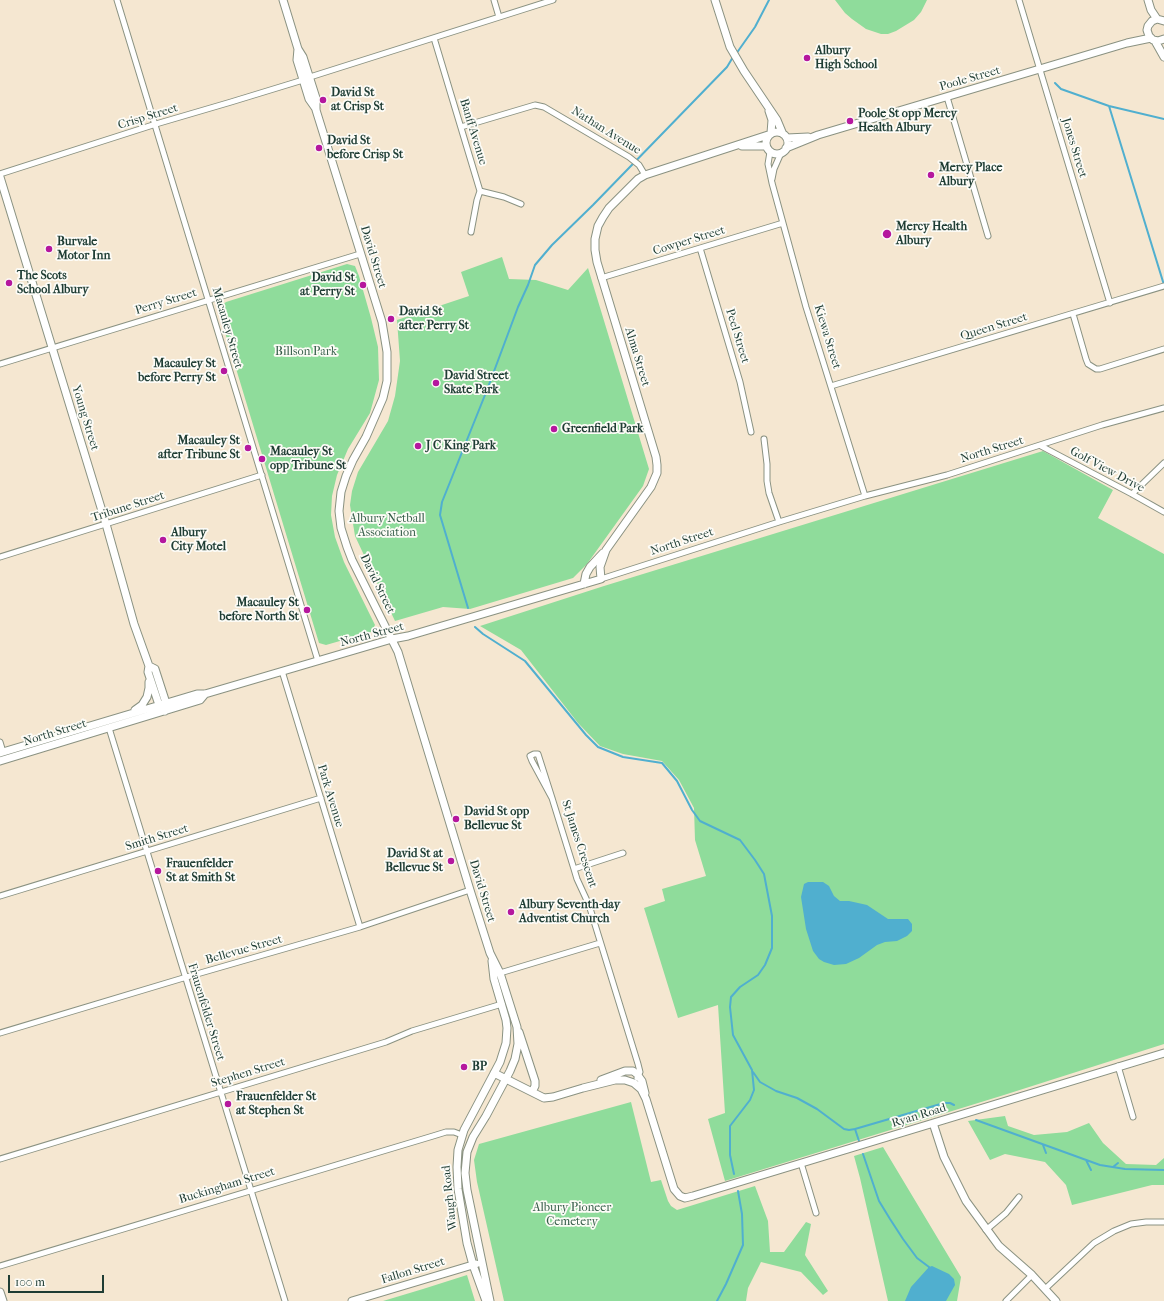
<!DOCTYPE html>
<html>
<head>
<meta charset="utf-8">
<style>
  body { margin:0 }
  #map { position:relative; width:1164px; height:1301px; overflow:hidden; background:#f5e7d1; font-family:"IM FELL French Canon",serif }
  canvas { display:block }
  .scale { position:absolute; left:8px; top:1275px; width:96px; height:18px; box-sizing:border-box; border:2px solid #1f3d34; border-top:0; padding-left:5px; font-size:12px; line-height:14px; white-space:nowrap; color:#1f3d34; -webkit-text-stroke:3px #fdfcf7; paint-order:stroke }
</style>
</head>
<body>
<div id="map">
<canvas width="1164" height="1301"></canvas>
<div class="scale">100 m</div>
</div>
<script>
const context = document.querySelector('canvas').getContext('2d');
context.lineJoin = 'round';
function fillPath(path, color) { context.fillStyle = color; context.fill(path, 'evenodd'); }
const poly = rows => new Path2D(rows.map(r => 'M' + r).join(''));
function stroke(path, color, width, dash) { context.strokeStyle = color; context.lineWidth = width; context.lineCap = dash ? 'butt' : 'round'; context.setLineDash(dash || []); context.stroke(path); }
function label(font, color, halo, rows, align = 'center') {
  context.font = font + ' "IM FELL French Canon",serif'; context.lineWidth = 3.5; context.setLineDash([]); context.textBaseline = 'middle'; context.strokeStyle = halo; context.fillStyle = color; for (const [text, x, y, turn = 0] of rows) {
    context.save(); context.translate(x, y); context.rotate((+turn || 0) * Math.PI / 180); context.textAlign = isNaN(turn) ? turn : align; if (halo) context.strokeText(text, 0, 0); context.fillText(text, 0, 0); context.restore();
  }
}
const green = poly([
  [835,0,927,0,921,12,914,20,896,31,888,34,881,34,866,29,852,19,845,13],
  [502,257,509,279,536,280,568,290,588,268,649,469,643,486,587,564,573,578,470,609,443,607,395,621,355,536,350,505,352,491,358,472,388,421,395,396,400,361,397,320,469,296,461,272],
  [347,264,355,266,359,276,371,318,378,347,379,380,370,413,348,449,337,475,332,496,331,515,335,537,344,562,375,625,371,632,326,645,319,643,218,309,226,302],
  [1043,451,1113,490,1098,518,1164,554,1164,1044,1004,1095,725,1181,708,1119,725,1113,718,1005,678,1018,644,908,665,901,662,889,706,876,695,840,694,808,679,780,662,761,623,754,600,746,578,723,521,650,480,626,604,586],
  [631,1102,651,1182,661,1180,668,1201,671,1206,677,1210,755,1186,768,1221,770,1252,784,1252,806,1222,811,1224,805,1255,828,1291,823,1295,801,1272,761,1262,748,1288,746,1301,504,1301,477,1182,474,1160,479,1144],
  [1005,1116,1008,1126,1034,1135,1067,1132,1089,1123,1103,1143,1126,1164,1156,1165,1164,1158,1164,1185,1152,1185,1072,1205,1066,1185,1045,1162,1005,1154,990,1160,968,1121],
  [883,1147,961,1277,957,1301,888,1301,860,1178,854,1156],
  [467,1275,475,1301,383,1301,423,1289]
]);
const water = poly([
  [808,882,823,882,829,886,834,896,840,901,849,901,867,905,888,919,908,919,912,924,912,931,907,936,897,941,885,942,877,945,859,958,846,964,834,965,824,962,819,959,813,951,806,929,801,897,804,884],
  [932,1266,949,1274,954,1279,955,1285,946,1301,905,1301,911,1287,929,1267]
]);
const stream = poly([
  [736,54,755,27,769,0],
  [1055,83,1061,89,1109,106,1164,119],
  [1109,106,1164,285],
  [468,608,440,515,442,502,487,390,518,307,528,285,535,265,552,245,593,205,727,67,733,57],
  [475,627,483,634,525,661,586,735,598,747,623,757,662,763,677,781,692,810,700,821,740,840,755,860,764,874,772,916,772,948,765,965,758,975,740,987,731,997,730,1007,733,1035,752,1070,754,1090,750,1100,730,1126,730,1155,734,1174],
  [753,1072,760,1082,776,1091,797,1098,817,1109,844,1129,849,1130,855,1129,859,1141],
  [976,1120,1100,1165,1125,1169,1164,1170],
  [855,1129,944,1103,950,1103,954,1105],
  [1043,1145,1046,1153],
  [863,1154,879,1201,890,1219,903,1239,917,1258,929,1267,929,1268],
  [1086,1160,1091,1170],
  [1113,1167,1118,1163],
  [717,1301,726,1284,743,1245,742,1214,738,1191]
]);
const street = poly([
  [117,0,318,661],
  [494,0,499,17],
  [1019,0,1110,303],
  [434,38,480,191,504,197,521,204],
  [310,77,553,0],
  [947,97,988,236],
  [461,127,535,105,544,107,629,157,639,165,645,175],
  [770,152,768,164,772,183,806,307,865,496],
  [0,174,156,124,231,102,303,80],
  [772,179,774,169,781,153],
  [471,232,477,200,480,191],
  [700,248,740,382,751,432],
  [601,278,783,223],
  [1073,314,1086,359,1088,364,1096,369,1100,369,1164,349],
  [0,364,360,254],
  [831,386,1164,286],
  [764,439,767,464,767,481,769,493,779,522],
  [1041,446,1132,494,1164,512],
  [1132,494,1164,463],
  [0,557,262,475],
  [601,579,779,522,865,496,947,475,1102,425,1164,408],
  [282,671,360,927],
  [109,728,285,1301],
  [0,742,3,752],
  [552,798,532,761,530,756,534,754,538,754,552,798,574,869,577,879,589,905,638,1064,640,1072,637,1078],
  [574,869,623,853],
  [0,896,321,798],
  [500,973,600,943],
  [0,1033,190,976,360,927,470,890],
  [1118,1066,1133,1117],
  [0,1159,386,1042,412,1031,502,1004],
  [801,1163,816,1213],
  [986,1230,1006,1213,1019,1197],
  [0,1266,433,1136,446,1132,454,1132,462,1135],
  [1045,1289,1094,1243,1114,1231,1131,1224,1146,1222,1164,1222],
  [1006,1301,1032,1275]
]);
const secondary = poly([
  [283,0,298,49,303,57,316,98,316,110,382,322,387,352,387,381,383,398,366,437,353,460,346,476,341,492,339,511,341,528,347,547,352,560,398,652,470,890,490,953,500,973,517,1027,518,1044,515,1059,510,1071,486,1116,473,1137,467,1152,465,1173,467,1190,490,1301],
  [715,0,730,47,744,71,777,120,782,132],
  [1148,0,1151,10,1157,19],
  [1164,21,1157,19,1152,21,1148,26,1147,30,1149,36,1153,40,1158,41,1164,39],
  [1155,41,1164,57],
  [298,49,297,60,309,99,316,109],
  [769,111,772,120,771,133],
  '766 143a11 11 0 1 1 22 0a11 11 0 1 1-22 0Z',
  [787,138,808,137],
  [742,146,766,146],
  [786,148,818,135,1127,43,1151,38],
  [0,177,106,524,134,624,149,666,148,672,159,705,165,711],
  [584,584,586,574,590,567,603,553],
  [149,666,155,669,166,703,165,707],
  [135,710,142,705,147,697,149,688,149,682],
  [0,753,197,694,205,694,392,639,408,636,601,579,600,567,606,550,651,487,657,473,657,465,656,457,597,262,595,250,595,239,598,226,603,217,609,208,638,179,645,175,768,135],
  [0,761,200,700,205,694],
  [519,1032,535,1081,535,1086,532,1092],
  [494,1073,544,1098,553,1097,583,1088,615,1080,625,1080,634,1083,641,1089,646,1099,674,1189,680,1196,685,1198,693,1196,1164,1053],
  [601,1080,625,1071,633,1071,637,1074,642,1081,645,1093],
  [933,1123,944,1157,966,1201,999,1246,1032,1275,1056,1301],
  [0,1292,3,1301],
  [352,1301,476,1264],
  [486,1301,473,1265,467,1243,458,1189,457,1167,458,1150,464,1130,500,1062,506,1043,507,1028,506,1020,494,979,492,961]
]);
const markers = [
  [807,58,4,"#b5179e"],
  [323,100,4,"#b5179e"],
  [850,121,4,"#b5179e"],
  [319,148,4,"#b5179e"],
  [931,175,4,"#b5179e"],
  [887,234,5,"#b5179e"],
  [49,249,4,"#b5179e"],
  [9,283,4,"#b5179e"],
  [363,285,4,"#b5179e"],
  [391,319,4,"#b5179e"],
  [224,371,4,"#b5179e"],
  [436,383,4,"#b5179e"],
  [554,429,4,"#b5179e"],
  [418,446,4,"#b5179e"],
  [248,448,4,"#b5179e"],
  [262,459,4,"#b5179e"],
  [163,540,4,"#b5179e"],
  [307,610,4,"#b5179e"],
  [456,819,4,"#b5179e"],
  [451,861,4,"#b5179e"],
  [158,871,4,"#b5179e"],
  [511,912,4,"#b5179e"],
  [464,1067,4,"#b5179e"],
  [228,1104,4,"#b5179e"]
];
const poiNames = [
  ["Albury",815,51],
  ["High School",815,65],
  ["David St",331,93],
  ["at Crisp St",331,107],
  ["Poole St opp Mercy",858,114],
  ["Health Albury",858,128],
  ["David St",327,141],
  ["before Crisp St",327,155],
  ["Mercy Place",939,168],
  ["Albury",939,182],
  ["Mercy Health",896,227],
  ["Albury",896,241],
  ["Burvale",57,242],
  ["Motor Inn",57,256],
  ["The Scots",17,276],
  ["School Albury",17,290],
  ["David St",355,278,"right"],
  ["at Perry St",355,292,"right"],
  ["David St",399,312],
  ["after Perry St",399,326],
  ["Macauley St",216,364,"right"],
  ["before Perry St",216,378,"right"],
  ["David Street",444,376],
  ["Skate Park",444,390],
  ["Greenfield Park",562,429],
  ["Macauley St",240,441,"right"],
  ["after Tribune St",240,455,"right"],
  ["J C King Park",426,446],
  ["Macauley St",270,452],
  ["opp Tribune St",270,466],
  ["Albury",171,533],
  ["City Motel",171,547],
  ["Macauley St",299,603,"right"],
  ["before North St",299,617,"right"],
  ["David St opp",464,812],
  ["Bellevue St",464,826],
  ["David St at",443,854,"right"],
  ["Bellevue St",443,868,"right"],
  ["Frauenfelder",166,864],
  ["St at Smith St",166,878],
  ["Albury Seventh-day",519,905],
  ["Adventist Church",519,919],
  ["BP",472,1067],
  ["Frauenfelder St",236,1097],
  ["at Stephen St",236,1111]
];
const streetNames = [
  ["Poole Street",970,79,-16],
  ["Crisp Street",148,117,-17],
  ["Nathan Avenue",606,131,32],
  ["Banff Avenue",473,132,73],
  ["Jones Street",1074,148,73],
  ["Cowper Street",689,241,-17],
  ["David Street",373,257,73],
  ["Perry Street",166,302,-17],
  ["Queen Street",994,327,-17],
  ["Macauley Street",227,328,74],
  ["Peel Street",737,336,73],
  ["Kiewa Street",827,337,73],
  ["Alma Street",637,357,73],
  ["Young Street",85,418,73],
  ["North Street",992,450,-17],
  ["Golf View Drive",1107,470,28],
  ["Tribune Street",128,507,-18],
  ["North Street",682,542,-18],
  ["David Street",377,584,64],
  ["North Street",372,635,-15],
  ["North Street",55,733,-17],
  ["Park Avenue",330,796,73],
  ["Smith Street",157,838,-17],
  ["St James Crescent",579,844,72],
  ["David Street",482,891,73],
  ["Bellevue Street",244,950,-16],
  ["Frauenfelder Street",206,1012,73],
  ["Stephen Street",248,1073,-17],
  ["Ryan Road",919,1116,-17],
  ["Buckingham Street",227,1186,-17],
  ["Waugh Road",450,1198,-96],
  ["Fallon Street",413,1271,-17]
];
const parkNames = [
  ["Billson Park",306,352],
  ["Albury Netball",387,519],
  ["Association",387,533],
  ["Albury Pioneer",572,1208],
  ["Cemetery",572,1222]
];
fillPath(green, '#8fdc9b');
fillPath(water, '#50afcf');
stroke(stream, '#50afcf', 2);
stroke(street, '#8a9282', 7);
stroke(secondary, '#8a9282', 9);
stroke(street, '#fff', 5);
stroke(secondary, '#fff', 7);
for (const [x, y, r, color] of markers) { const dot = new Path2D(); dot.arc(x, y, r, 0, 2 * Math.PI); context.fillStyle = color; context.fill(dot); stroke(dot, '#fdfcf7', 1.5); }
label('bold 12px', '#1f3d34', '#fdfcf7', poiNames, 'left');
label('12px', '#1f3d34', '#fdfcf7', streetNames);
label('12px', '#355d49', '#fdfcf7', parkNames);
</script>
</body>
</html>
